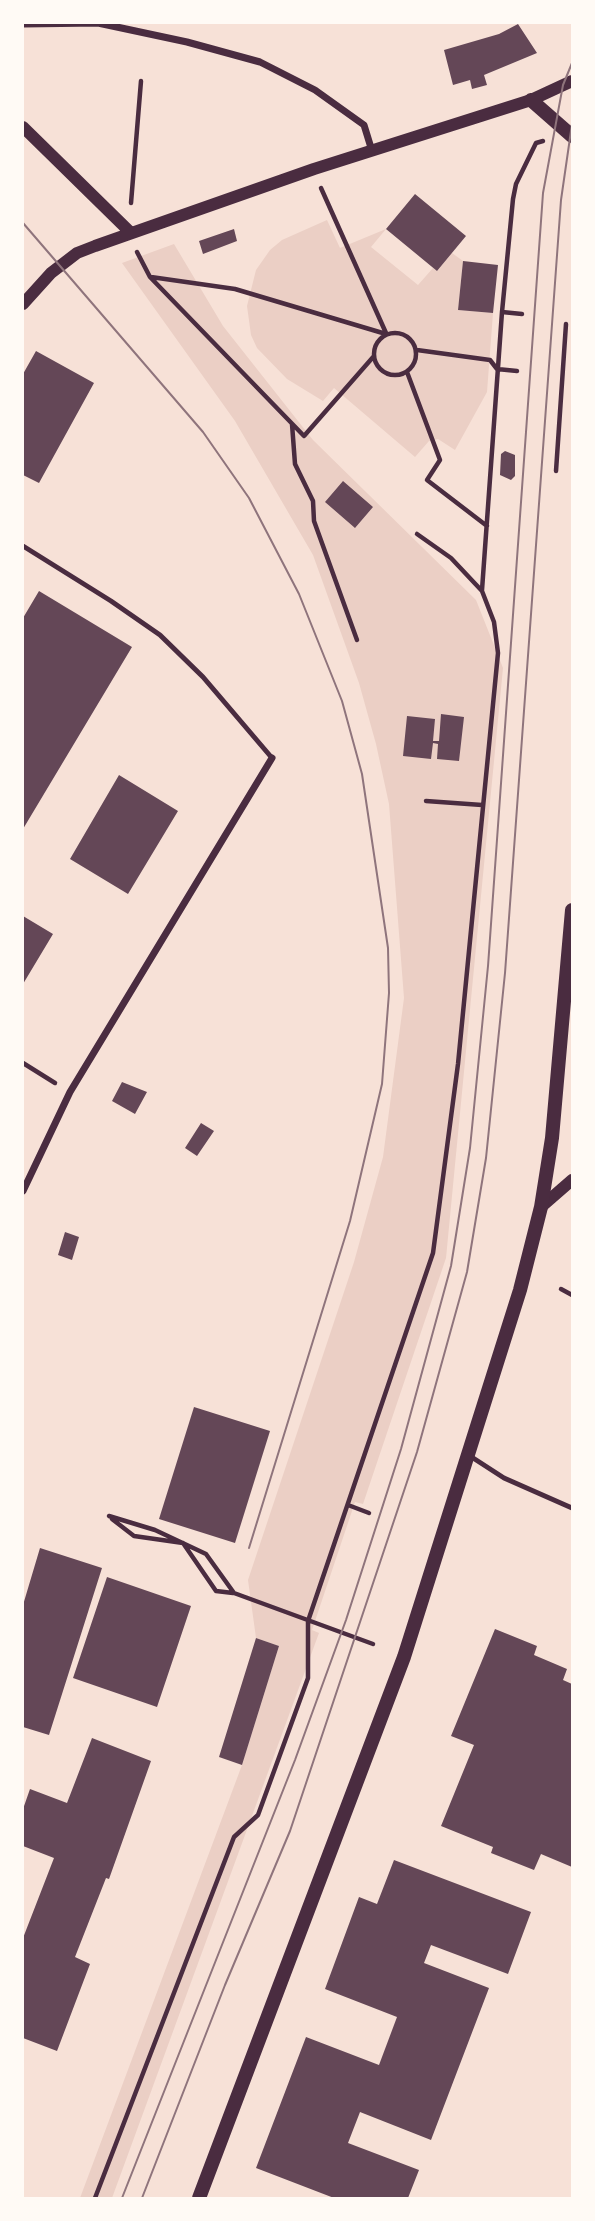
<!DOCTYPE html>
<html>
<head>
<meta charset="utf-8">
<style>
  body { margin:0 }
  #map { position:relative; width:595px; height:2221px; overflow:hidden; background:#f7e1d7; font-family:Figtree,sans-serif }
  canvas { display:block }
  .frame { position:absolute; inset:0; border:24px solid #fffaf5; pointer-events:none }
</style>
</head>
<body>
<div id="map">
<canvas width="595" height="2221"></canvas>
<div class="frame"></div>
</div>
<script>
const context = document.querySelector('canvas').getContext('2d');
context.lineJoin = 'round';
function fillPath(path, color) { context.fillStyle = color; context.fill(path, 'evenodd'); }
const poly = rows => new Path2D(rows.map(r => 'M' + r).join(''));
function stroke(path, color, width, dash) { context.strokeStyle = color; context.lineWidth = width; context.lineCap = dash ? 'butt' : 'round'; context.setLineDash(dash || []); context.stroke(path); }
const green = poly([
  [327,220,340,248,386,229,371,247,418,285,433,268,437,271,452,253,463,261,458,310,493,313,487,392,455,450,438,439,429,441,415,457,334,388,323,401,287,379,257,348,251,335,247,306,256,270,270,250,282,240],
  [174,244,223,326,313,440,476,600,503,668,446,1258,363,1504,355,1502,312,1630,319,1633,112,2198,80,2198,242,1765,279,1646,256,1638,248,1580,354,1262,383,1157,404,998,389,804,376,744,359,683,313,555,235,421,122,263]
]);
const building = poly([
  [518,24,537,53,484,75,487,85,472,89,470,80,453,85,444,50,499,34],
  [415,194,466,236,437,271,386,229],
  [234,229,237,241,203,254,199,241],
  [463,261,498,265,493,313,458,310],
  [36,351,94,383,39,483,23,475,23,374],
  [505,451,515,455,515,476,511,480,500,475,501,454],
  [343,481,373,507,355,528,325,502],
  [39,591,132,647,23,829,23,618],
  [441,714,464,717,459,761,437,759,438,744,433,743,431,759,403,756,407,716,435,719,433,741,439,741],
  [119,775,178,811,128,894,70,859],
  [23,916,53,934,23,984],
  [122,1082,147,1092,135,1114,112,1101],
  [201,1123,214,1131,197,1156,185,1148],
  [65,1232,79,1237,72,1260,58,1255],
  [194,1407,270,1431,235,1543,159,1519],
  [40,1548,102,1568,49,1735,23,1727,23,1605],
  [107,1577,191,1606,157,1707,73,1678],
  [495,1629,537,1646,534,1655,567,1669,563,1680,572,1684,572,1867,541,1854,534,1870,491,1853,493,1847,441,1826,474,1745,451,1736],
  [256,1638,279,1646,242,1765,219,1757],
  [92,1738,151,1761,109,1879,106,1878,75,1957,90,1964,57,2051,23,2038,23,1938,54,1858,23,1846,23,1809,30,1789,67,1803],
  [394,1860,531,1912,508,1974,431,1945,424,1963,489,1988,431,2140,360,2112,348,2143,419,2170,408,2198,334,2198,256,2168,306,2037,379,2065,397,2017,325,1989,359,1897,377,1904]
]);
const path = poly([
  [321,188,386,333],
  [131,203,141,81],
  [137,252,150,277,304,436,374,356],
  [151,277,235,289,386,334],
  [502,312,522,314],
  '374 354a21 21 0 1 1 42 0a21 21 0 1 1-42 0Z',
  [417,350,490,360,497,369,517,371],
  [407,372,440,460,427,480,487,526],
  [292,424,295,464,313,501,314,521,357,640],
  [556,471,566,324],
  [482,590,502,312,513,199,516,184,536,143,543,141],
  [426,801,482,805],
  [23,1063,55,1083],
  [561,1289,572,1295],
  [348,1505,369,1513],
  [109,1516,155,1530,206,1554,234,1593,373,1644],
  [112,1519,134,1536,183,1543,216,1591,233,1593],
  [95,2198,234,1837,258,1815,308,1678,308,1621,433,1253,458,1064,498,653,494,622,482,591,451,558,417,534]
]);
const service = poly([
  [23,546,111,601,160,635,203,677,272,758],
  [470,1456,504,1478,572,1508]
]);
const minor = poly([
  [23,24,98,23,187,42,260,62,315,90,364,125,372,151],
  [23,1191,70,1092,272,758]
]);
const tertiary = poly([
  [23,127,130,232],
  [23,304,51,273,77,253,95,246,314,169,531,100,572,81],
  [541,1207,572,1180]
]);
const secondary = poly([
  [531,100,572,136],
  [199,2198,404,1657,520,1290,541,1207,552,1138,572,910]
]);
const tram = poly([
  [23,223,203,432,249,498,299,594,342,701,362,774,388,948,389,993,382,1084,350,1221,249,1548],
  [122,2198,295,1760,346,1620,401,1449,451,1266,470,1148,488,966,543,193,563,85,572,63],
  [142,2198,225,1985,290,1831,417,1452,467,1272,486,1158,505,973,561,200,572,124]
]);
fillPath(green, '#ebcfc5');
fillPath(building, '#644757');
stroke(path, '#4a2c40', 4.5);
stroke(service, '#4a2c40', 5);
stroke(minor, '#4a2c40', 7);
stroke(tertiary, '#4a2c40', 12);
stroke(secondary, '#4a2c40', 14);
stroke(tram, '#8f747c', 2);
</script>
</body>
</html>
